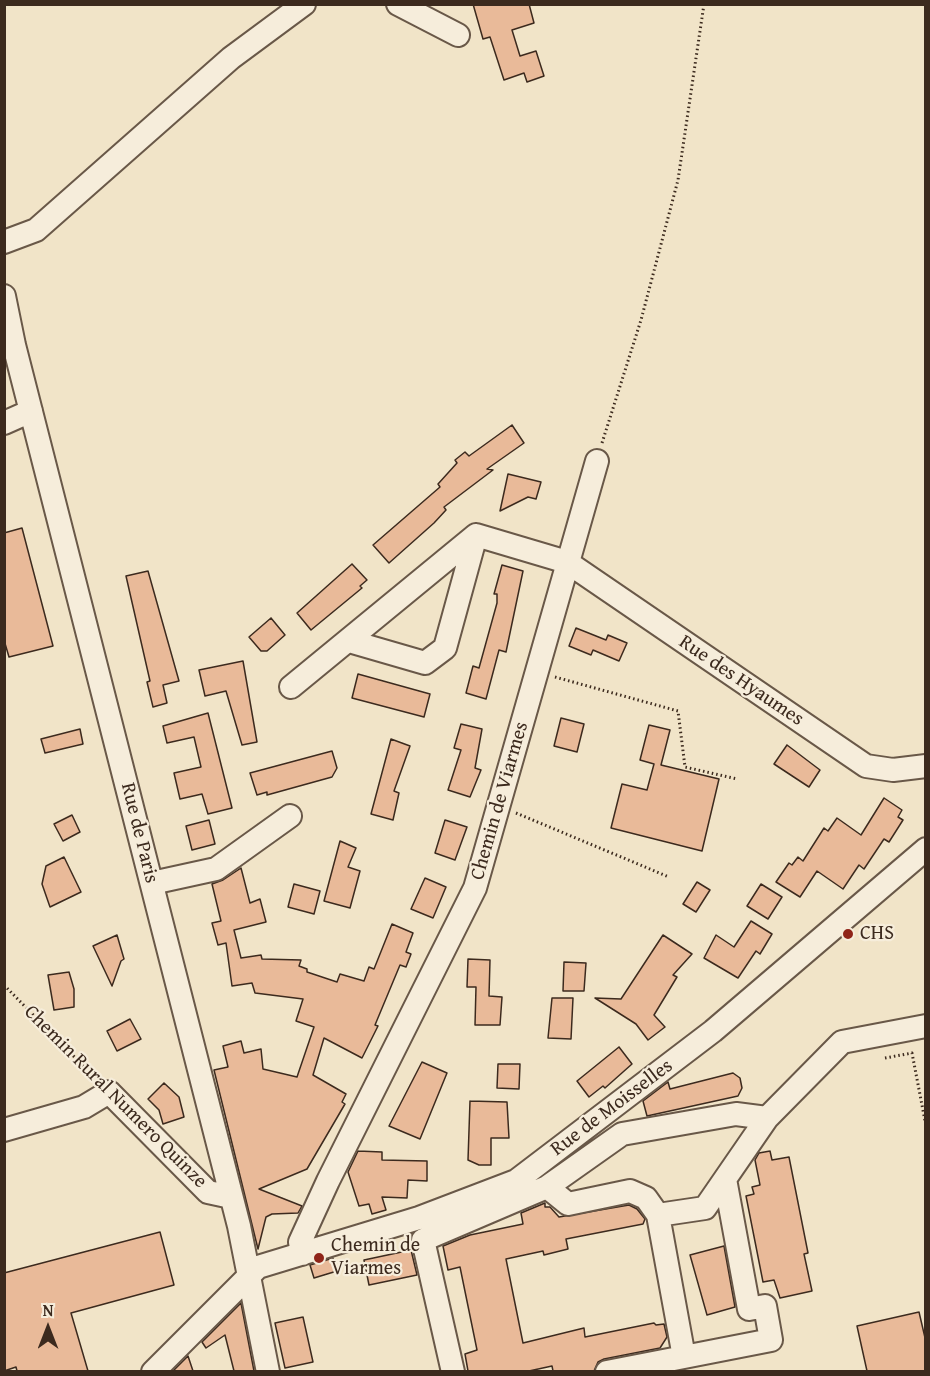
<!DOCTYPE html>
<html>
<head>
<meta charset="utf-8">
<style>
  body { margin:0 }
  #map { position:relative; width:930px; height:1376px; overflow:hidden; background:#f1e4c8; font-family:"Gentium Book Plus",serif }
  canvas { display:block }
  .frame { position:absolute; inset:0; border:6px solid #3c2a1e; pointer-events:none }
  .north { position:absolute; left:18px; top:1298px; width:60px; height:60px; -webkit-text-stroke:4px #f6eddb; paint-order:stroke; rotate:0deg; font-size:16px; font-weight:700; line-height:24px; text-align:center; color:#3c2a1e }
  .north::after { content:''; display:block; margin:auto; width:21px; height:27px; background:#3c2a1e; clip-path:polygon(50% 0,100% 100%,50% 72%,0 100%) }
</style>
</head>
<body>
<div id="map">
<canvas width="930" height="1376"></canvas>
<div class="frame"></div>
<div class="north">N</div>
</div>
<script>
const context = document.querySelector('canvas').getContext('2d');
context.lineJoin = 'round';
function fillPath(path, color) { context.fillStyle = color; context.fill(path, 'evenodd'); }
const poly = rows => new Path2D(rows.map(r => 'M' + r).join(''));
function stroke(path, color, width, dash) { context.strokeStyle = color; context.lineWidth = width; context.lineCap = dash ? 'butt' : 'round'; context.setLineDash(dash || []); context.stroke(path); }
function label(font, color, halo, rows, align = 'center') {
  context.font = font + ' "Gentium Book Plus",serif'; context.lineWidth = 4.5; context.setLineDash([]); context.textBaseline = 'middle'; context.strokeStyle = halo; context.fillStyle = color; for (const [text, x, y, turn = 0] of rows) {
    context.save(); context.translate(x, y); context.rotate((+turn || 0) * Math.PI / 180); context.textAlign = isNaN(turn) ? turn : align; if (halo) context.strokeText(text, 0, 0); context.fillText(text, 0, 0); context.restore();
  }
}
const building = poly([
  [473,4,529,4,534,23,512,30,520,56,536,51,544,76,527,82,524,73,504,80,490,37,483,39,473,4],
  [512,425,524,443,487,469,493,470,444,507,446,510,434,523,389,563,373,545,440,487,438,484,457,463,455,460,465,452,469,456,512,425],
  [508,474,541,482,536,499,528,497,500,511,508,474],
  [22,528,53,646,9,657,4,640,4,533,22,528],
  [352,564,367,580,360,586,362,588,311,630,297,613,352,564],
  [502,565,523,571,506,652,499,650,486,699,466,693,473,666,479,668,497,603,497,594,494,594,502,565],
  [148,571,179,681,163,685,167,703,153,707,147,682,150,681,126,576,148,571],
  [271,618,285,635,267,651,261,651,249,637,271,618],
  [576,628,606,640,608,635,627,643,619,661,593,650,591,655,569,646,576,628],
  [243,661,257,742,242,745,226,691,205,696,199,670,243,661],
  [358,674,430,694,424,717,352,698,358,674],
  [208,713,232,808,208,814,202,794,180,799,174,773,201,767,194,737,167,743,163,726,208,713],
  [561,718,584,724,577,752,554,746,561,718],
  [461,724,482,729,475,768,481,770,470,797,448,790,461,750,454,748,461,724],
  [649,725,670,730,661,765,719,779,702,851,611,828,622,784,647,790,654,764,640,760,649,725],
  [80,729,83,744,45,753,41,739,80,729],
  [391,739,410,746,394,791,399,793,393,820,371,814,391,739],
  [787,745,820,770,809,787,774,764,787,745],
  [332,751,337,768,332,777,267,795,267,792,257,795,250,773,332,751],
  [884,798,902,810,898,817,903,820,889,842,884,839,864,869,859,865,843,889,817,871,800,897,776,882,789,863,792,865,798,857,803,861,824,828,828,831,837,818,861,835,884,798],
  [72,815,80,832,63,841,54,824,72,815],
  [209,820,215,844,192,850,186,826,209,820],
  [445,820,467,827,455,860,435,853,445,820],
  [340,841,356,848,348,867,360,871,350,908,324,901,340,841],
  [64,857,81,892,50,907,42,884,46,866,64,857],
  [241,868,250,903,260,899,266,922,234,930,241,958,261,955,262,959,301,960,299,966,307,969,307,972,337,982,340,974,364,981,369,967,374,969,392,924,413,933,406,952,411,954,406,967,400,965,375,1025,378,1026,362,1058,324,1038,313,1075,346,1094,342,1102,345,1104,307,1169,259,1189,302,1206,298,1213,272,1214,266,1217,258,1249,214,1070,228,1067,223,1046,241,1041,244,1053,261,1049,263,1069,297,1077,314,1027,296,1021,303,999,255,993,252,983,232,986,226,943,218,945,212,923,221,921,212,884,223,880,241,868],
  [425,878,446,887,433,918,411,909,425,878],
  [697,882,710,890,696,912,683,904,697,882],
  [294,884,320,891,314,914,288,907,294,884],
  [761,884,782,897,768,919,747,906,761,884],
  [751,921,772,934,760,954,756,951,738,978,704,958,716,935,734,947,751,921],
  [117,935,124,959,121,961,112,986,93,946,117,935],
  [663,935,692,954,673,975,677,977,654,1015,665,1027,648,1040,636,1024,595,998,621,999,663,935],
  [468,959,490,960,489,996,502,997,500,1025,475,1025,476,987,467,987,468,959],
  [564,962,586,963,584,991,563,991,564,962],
  [69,972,74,989,74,1007,54,1010,48,975,69,972],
  [552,998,573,998,571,1039,548,1038,552,998],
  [130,1019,141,1039,117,1051,107,1031,130,1019],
  [619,1047,632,1064,605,1088,603,1086,589,1097,577,1081,619,1047],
  [422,1062,447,1073,420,1139,389,1126,422,1062],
  [498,1064,520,1064,519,1089,497,1088,498,1064],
  [733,1073,740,1078,742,1088,738,1096,647,1116,643,1101,668,1082,670,1089,733,1073],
  [164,1083,179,1097,184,1117,163,1124,159,1110,148,1099,164,1083],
  [470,1101,507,1102,509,1138,491,1138,491,1165,479,1165,468,1160,470,1101],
  [358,1151,382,1152,382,1160,427,1161,427,1181,408,1180,407,1198,382,1197,386,1210,372,1214,369,1204,359,1206,348,1172,358,1151],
  [770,1151,772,1160,789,1157,808,1253,804,1254,812,1291,780,1298,774,1280,763,1282,746,1196,754,1194,752,1187,760,1185,755,1160,759,1153,770,1151],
  [545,1203,545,1207,550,1207,559,1217,629,1205,637,1209,645,1219,643,1224,566,1239,568,1249,544,1255,543,1251,506,1259,523,1343,584,1328,585,1337,654,1323,656,1325,664,1324,667,1337,660,1348,604,1359,598,1362,594,1371,553,1371,552,1366,529,1371,468,1371,465,1354,477,1350,460,1267,448,1270,443,1246,470,1235,523,1224,521,1213,545,1203],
  [160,1232,174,1285,71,1313,88,1371,17,1371,16,1367,4,1371,4,1273,160,1232],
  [724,1246,735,1307,707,1315,690,1255,724,1246],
  [411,1250,417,1275,369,1285,364,1260,411,1250],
  [333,1258,337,1271,314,1278,310,1265,333,1258],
  [241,1303,254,1371,234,1371,225,1335,206,1348,202,1342,241,1303],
  [919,1312,926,1342,926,1371,867,1371,857,1326,919,1312],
  [303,1317,313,1362,285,1368,275,1323,303,1317],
  [188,1356,193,1371,173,1371,188,1356]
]);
const path = poly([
  [602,443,641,320,678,180,704,4],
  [555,677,678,711,685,767,737,779],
  [516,813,669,877],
  [4,985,95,1078],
  [885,1058,912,1053,926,1126]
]);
const minor = poly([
  [398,4,458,35],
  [4,242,36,230,231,58,304,4],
  [4,296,14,345,239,1226,268,1372],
  [4,423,31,411],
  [349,641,425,663,445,648,476,535],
  [291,687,476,535,567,562,866,766,893,770,926,766],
  [152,883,216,869,290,816],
  [4,1130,84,1107,109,1092,208,1192,231,1197],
  [547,1187,568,1204,630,1191,646,1198,658,1215,684,1357],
  [658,1215,705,1208,767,1118,842,1042,926,1026],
  [302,1254,300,1242,328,1181,475,888,597,461],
  [153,1372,258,1267,419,1218,516,1181,713,1031,926,849],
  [453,1372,423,1240,547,1187,622,1134,736,1114,767,1118],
  [607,1372,771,1340,765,1306,749,1309,725,1179]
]);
const markers = [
  [848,934,6,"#8f2418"],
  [319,1258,6,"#8f2418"]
];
const streetNames = [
  ["Rue des Hyaumes",741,681,34],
  ["Chemin de Viarmes",500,801,-74],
  ["Rue de Paris",139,833,76],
  ["Chemin Rural Numero Quinze",115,1097,45],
  ["Rue de Moisselles",612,1108,-37]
];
const poiNames = [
  ["CHS",860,934],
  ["Chemin de",331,1246],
  ["Viarmes",331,1269]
];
fillPath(building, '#e9ba99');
stroke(building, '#3c2a1e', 1.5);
stroke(minor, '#695848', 26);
stroke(path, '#3c2a1e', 3, [1.5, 3]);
stroke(minor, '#f6eddb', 22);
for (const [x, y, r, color] of markers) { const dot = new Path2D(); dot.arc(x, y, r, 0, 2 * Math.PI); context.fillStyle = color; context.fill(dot); stroke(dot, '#f6eddb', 2); }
label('20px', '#3c2a1e', '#f6eddb', streetNames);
label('20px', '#3c2a1e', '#f6eddb', poiNames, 'left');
</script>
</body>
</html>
